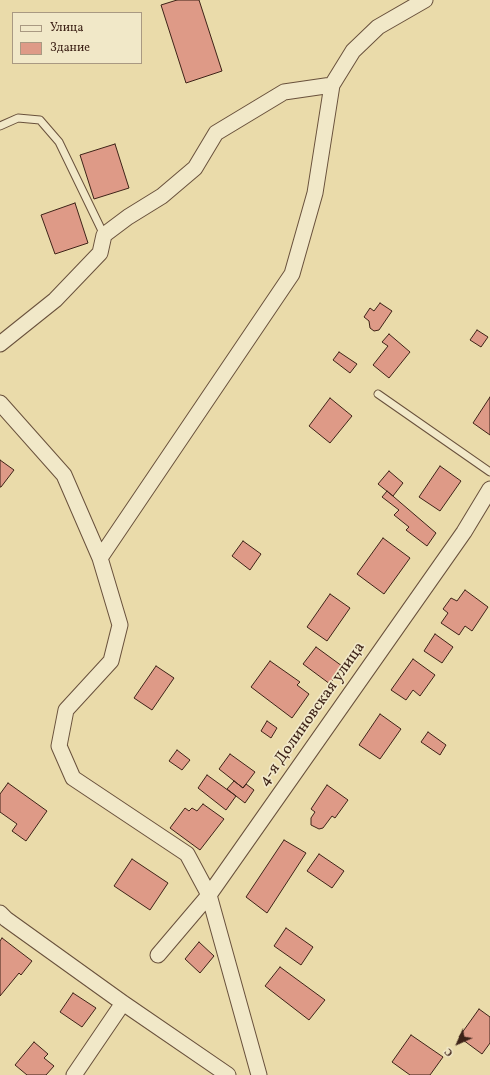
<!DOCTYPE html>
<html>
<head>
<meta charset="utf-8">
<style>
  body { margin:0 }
  #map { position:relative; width:490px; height:1075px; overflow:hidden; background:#eadbaa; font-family:Vollkorn,serif }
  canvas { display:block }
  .legend { position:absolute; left:12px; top:12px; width:130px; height:52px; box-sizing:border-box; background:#f1e8c8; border:1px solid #a99982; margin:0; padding:5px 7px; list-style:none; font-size:12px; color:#3e2318 }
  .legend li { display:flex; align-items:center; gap:8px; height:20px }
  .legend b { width:20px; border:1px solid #a99982 }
  .north { position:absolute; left:438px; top:1023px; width:40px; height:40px; -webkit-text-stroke:3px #f1e8c8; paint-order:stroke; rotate:225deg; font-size:11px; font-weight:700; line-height:16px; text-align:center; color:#3e2318 }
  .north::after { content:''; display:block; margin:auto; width:14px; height:18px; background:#3e2318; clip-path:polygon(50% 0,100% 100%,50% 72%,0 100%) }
</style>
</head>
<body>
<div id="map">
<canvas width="490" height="1075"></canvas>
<ul class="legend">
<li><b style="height:5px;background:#f1e8c8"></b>Улица</li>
<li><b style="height:11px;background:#de9a87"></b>Здание</li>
</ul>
<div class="north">С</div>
</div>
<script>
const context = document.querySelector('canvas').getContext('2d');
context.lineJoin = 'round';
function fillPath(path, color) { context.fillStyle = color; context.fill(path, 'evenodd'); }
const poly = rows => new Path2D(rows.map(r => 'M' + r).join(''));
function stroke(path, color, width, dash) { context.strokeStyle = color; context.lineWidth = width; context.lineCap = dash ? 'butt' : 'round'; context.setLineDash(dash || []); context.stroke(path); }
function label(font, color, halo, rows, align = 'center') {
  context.font = font + ' Vollkorn,serif'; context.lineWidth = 3.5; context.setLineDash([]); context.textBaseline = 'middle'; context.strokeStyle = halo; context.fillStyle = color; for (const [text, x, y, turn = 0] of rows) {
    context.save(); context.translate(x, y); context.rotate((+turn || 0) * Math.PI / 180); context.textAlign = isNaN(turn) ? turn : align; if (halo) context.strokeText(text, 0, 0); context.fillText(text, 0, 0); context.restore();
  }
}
const building = poly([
  [177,0,199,0,222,71,186,83,161,5,177,0],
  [115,144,129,188,94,199,80,155,115,144],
  [75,203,88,243,55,254,41,215,75,203],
  [380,303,392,311,379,330,374,331,370,328,369,321,364,317,370,308,374,311,380,303],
  [477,330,488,337,481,347,470,340,477,330],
  [389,334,410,352,389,378,373,365,388,346,382,342,389,334],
  [339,352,357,364,350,373,333,360,339,352],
  [490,397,490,435,473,423,490,397],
  [330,398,352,416,330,443,309,426,330,398],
  [0,460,14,470,1,487,0,487,0,460],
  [440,466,461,481,440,511,419,497,440,466],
  [389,471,403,483,393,496,378,484,389,471],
  [387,491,436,533,427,546,406,530,409,527,394,515,399,510,382,497,387,491],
  [383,538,410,558,384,594,357,574,383,538],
  [243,541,261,554,250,570,232,556,243,541],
  [465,590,488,607,472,631,465,626,459,635,441,623,448,613,443,609,451,598,457,601,465,590],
  [330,594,350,608,327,641,307,627,330,594],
  [435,634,453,647,442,663,424,651,435,634],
  [316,647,342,666,330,684,303,664,316,647],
  [413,659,435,675,420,696,413,690,406,700,391,690,413,659],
  [270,661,300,682,297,685,309,694,292,718,251,687,270,661],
  [156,666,174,678,152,710,134,698,156,666],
  [380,714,401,729,380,759,359,745,380,714],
  [267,721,277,728,271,738,261,731,267,721],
  [428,732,446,745,440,755,421,742,428,732],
  [177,750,190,760,182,770,169,761,177,750],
  [230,754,255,772,243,788,219,769,230,754],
  [207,775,236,796,226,810,198,788,207,775],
  [234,781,243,788,246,784,254,790,245,803,227,789,234,781],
  [8,783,47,811,26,841,12,831,17,824,0,812,0,794,8,783],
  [327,785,348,800,335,818,332,816,323,828,319,829,311,825,311,818,315,812,311,809,327,785],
  [203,804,224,819,200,850,170,828,185,808,189,811,192,808,197,811,203,804],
  [284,840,306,853,267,913,246,897,284,840],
  [319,854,344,871,332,888,307,871,319,854],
  [132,859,168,883,150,910,114,886,132,859],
  [286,928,313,947,301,965,274,946,286,928],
  [2,938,32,961,21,975,19,973,0,996,0,941,2,938],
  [199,942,214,956,200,973,185,959,199,942],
  [280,967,325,1000,309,1020,265,986,280,967],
  [73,993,96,1008,82,1027,60,1012,73,993],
  [479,1009,490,1017,490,1043,482,1054,459,1037,479,1009],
  [411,1035,443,1057,430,1075,410,1075,392,1062,411,1035],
  [34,1042,48,1054,44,1058,54,1066,46,1075,27,1075,15,1065,34,1042]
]);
const service = poly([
  [0,126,18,118,40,120,59,142,104,235],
  [378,394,490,472]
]);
const minor = poly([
  [0,344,55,300,100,253,104,235,128,217,162,196,195,168,216,133,284,92,332,85],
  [0,403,64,475,100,558],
  [0,913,6,919,123,1003,228,1075],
  [158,955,209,895,464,532,490,489],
  [74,1075,123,1003],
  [259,1075,209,895,187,854,73,778,59,746,66,710,111,661,120,625,100,558,292,274,315,193,332,85,353,51,378,27,425,0]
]);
const streetNames = [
  ["4-я Долиновская улица",313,715,-55]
];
fillPath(building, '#de9a87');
stroke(building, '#3e2318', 1);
stroke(service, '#69513c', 9);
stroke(minor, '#69513c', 17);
stroke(service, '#f1e8c8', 7);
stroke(minor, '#f1e8c8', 15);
label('16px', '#3e2318', '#f1e8c8', streetNames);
</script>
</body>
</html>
